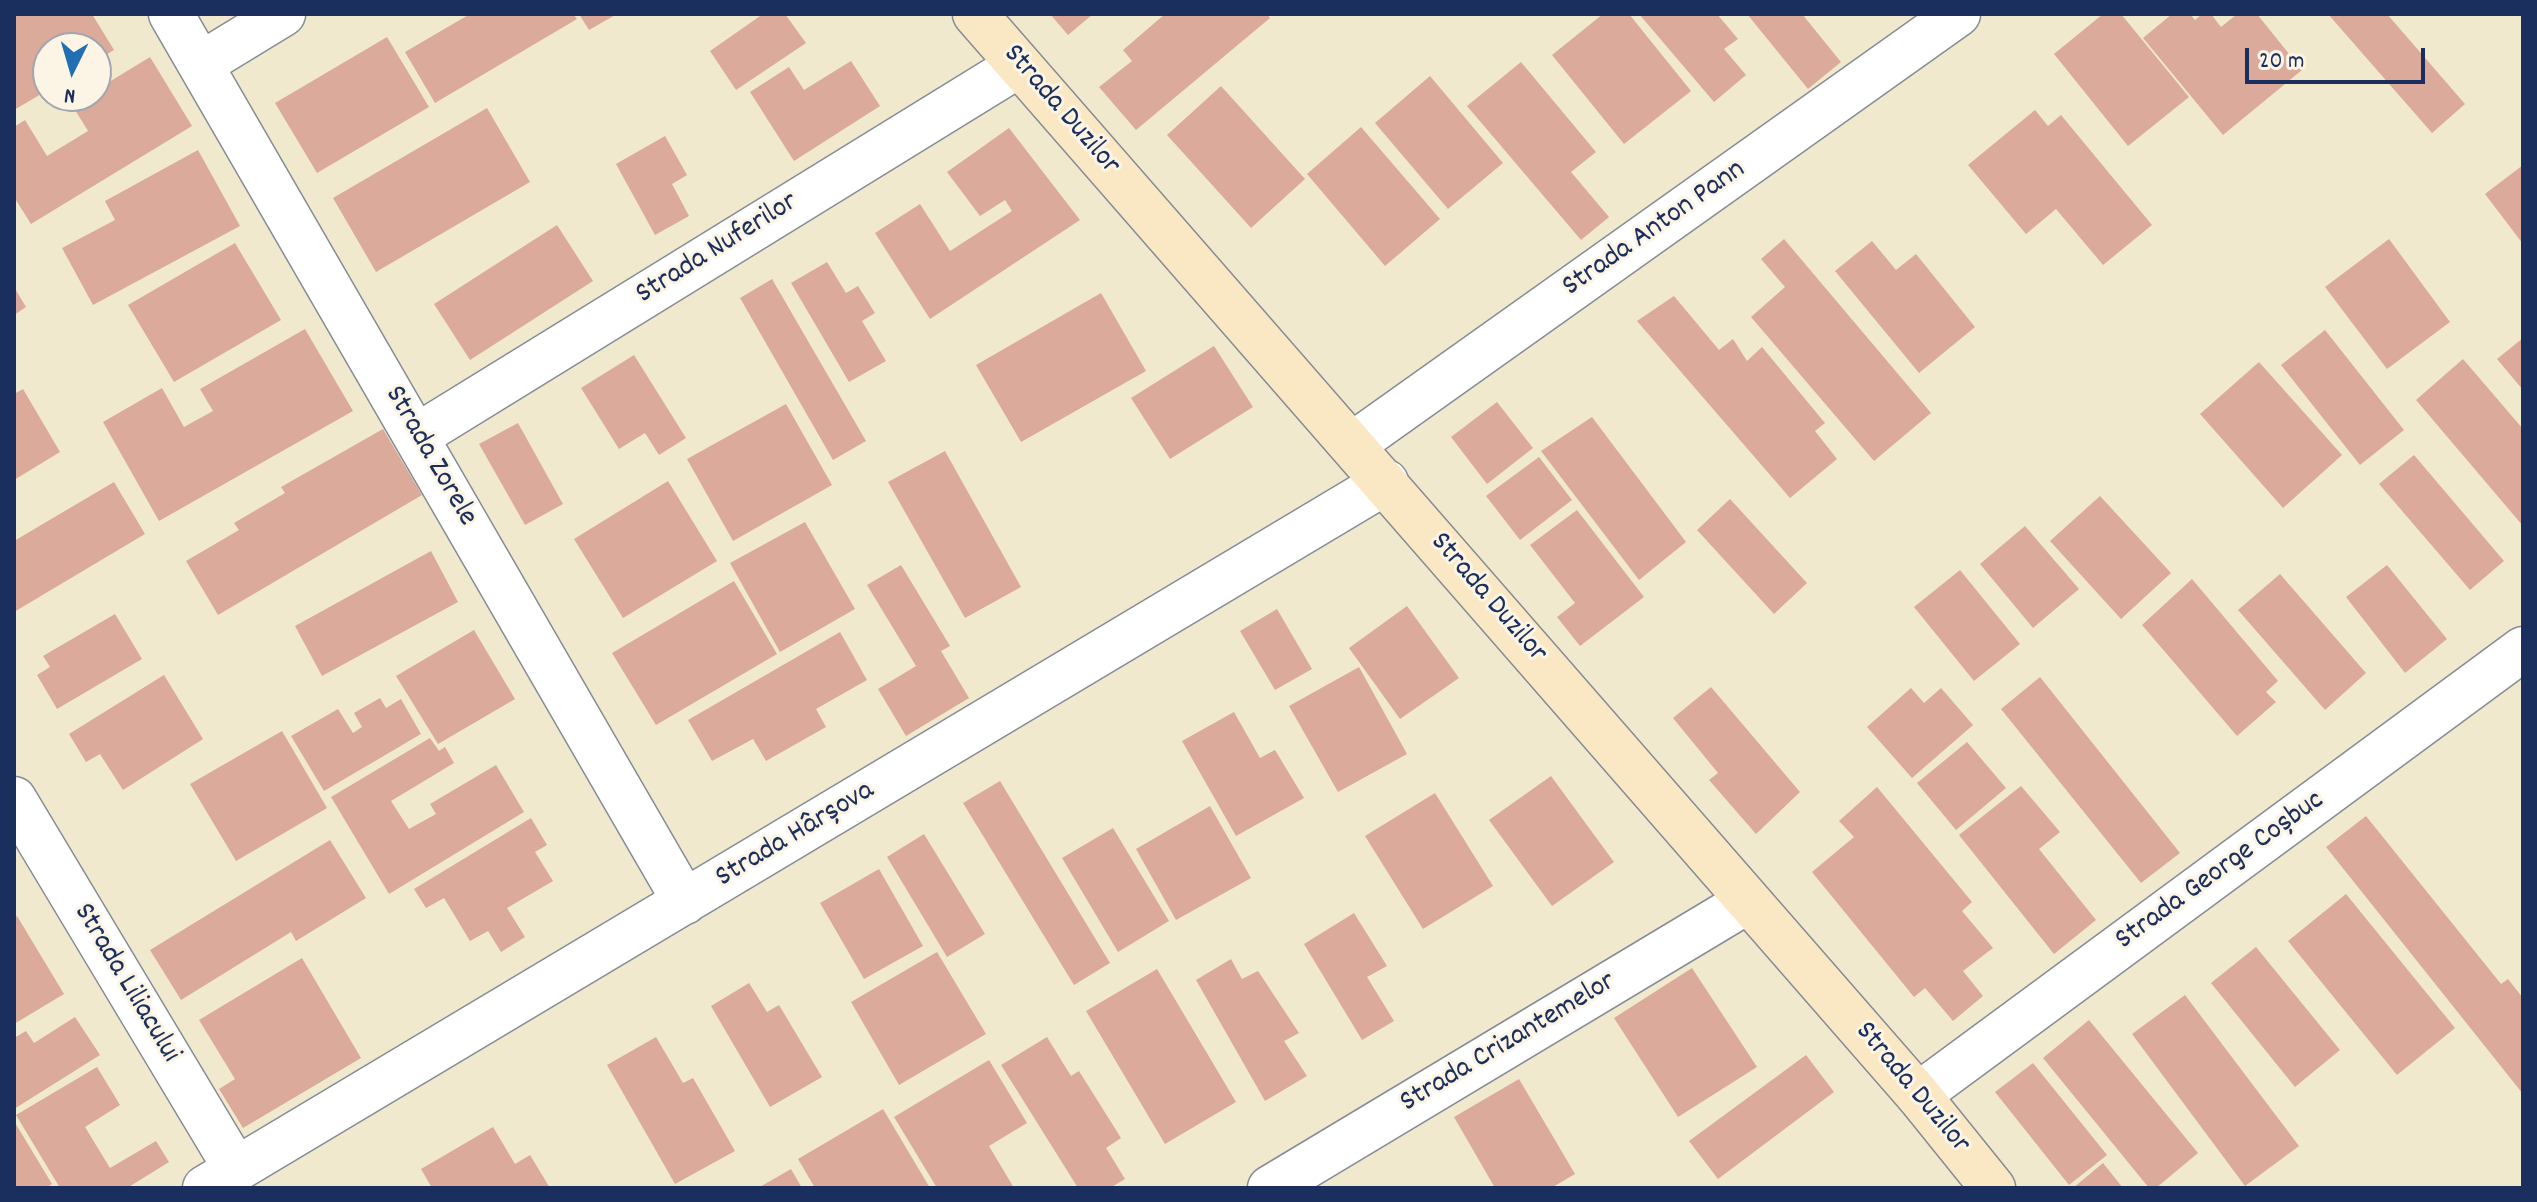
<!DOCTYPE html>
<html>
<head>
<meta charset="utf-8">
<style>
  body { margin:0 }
  #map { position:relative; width:2537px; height:1202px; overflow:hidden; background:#f0e9ce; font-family:Dekko,sans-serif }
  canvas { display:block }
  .frame { position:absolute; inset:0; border:16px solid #1b2f5e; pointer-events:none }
  .north { position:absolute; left:32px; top:32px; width:80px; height:80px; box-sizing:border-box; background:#fcf5e5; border:2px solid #a2a6af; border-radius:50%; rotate:185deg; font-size:22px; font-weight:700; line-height:32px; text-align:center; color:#1b2f5e }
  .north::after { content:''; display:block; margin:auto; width:28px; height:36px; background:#1f6fb2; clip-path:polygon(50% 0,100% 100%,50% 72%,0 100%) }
  .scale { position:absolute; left:2245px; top:48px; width:180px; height:36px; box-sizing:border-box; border:4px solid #1b2f5e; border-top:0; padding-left:10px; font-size:24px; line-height:28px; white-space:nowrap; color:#1b2f5e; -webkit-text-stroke:6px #fcf5e5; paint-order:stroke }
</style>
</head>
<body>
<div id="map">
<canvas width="2537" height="1202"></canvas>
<div class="frame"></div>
<div class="north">N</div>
<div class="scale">20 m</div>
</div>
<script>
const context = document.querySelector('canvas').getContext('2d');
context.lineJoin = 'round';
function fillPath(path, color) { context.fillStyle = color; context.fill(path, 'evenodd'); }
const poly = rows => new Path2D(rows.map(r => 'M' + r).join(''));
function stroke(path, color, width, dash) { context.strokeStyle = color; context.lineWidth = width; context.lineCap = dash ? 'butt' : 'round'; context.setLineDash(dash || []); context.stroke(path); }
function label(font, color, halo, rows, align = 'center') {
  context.font = font + ' Dekko,sans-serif'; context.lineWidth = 6; context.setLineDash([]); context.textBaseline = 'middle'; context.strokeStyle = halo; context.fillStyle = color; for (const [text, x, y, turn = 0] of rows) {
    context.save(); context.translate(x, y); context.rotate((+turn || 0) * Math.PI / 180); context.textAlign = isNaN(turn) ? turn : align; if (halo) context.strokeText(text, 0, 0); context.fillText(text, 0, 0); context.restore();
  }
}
const building = poly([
  [14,14,92,14,114,50,96,61,96,48,48,48,48,90,14,110],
  [470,14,573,14,577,19,435,103,405,52],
  [579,14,617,14,589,30],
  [763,14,785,14,806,43,736,90,710,51],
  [1050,14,1093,14,1068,35],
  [1165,14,1267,14,1270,18,1136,130,1099,87,1132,61,1123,50],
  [1603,14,1629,14,1691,91,1624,144,1552,55],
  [1639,14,1717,14,1738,39,1724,49,1746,75,1714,102],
  [1747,14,1802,14,1841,62,1808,89],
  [2103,14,2121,14,2189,97,2128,146,2054,54],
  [2172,14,2190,14,2195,20,2202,14,2211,14,2221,27,2237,14,2257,14,2302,70,2223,135,2143,38],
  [2328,14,2387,14,2465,104,2432,133],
  [387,37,429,107,317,173,275,103],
  [150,57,192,126,31,224,14,197,14,127,25,120,47,156,88,131,72,105,86,96,96,96,96,90],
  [851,61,880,106,794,161,750,92,789,67,804,90],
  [1521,62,1596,152,1571,172,1609,217,1581,240,1467,106],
  [1430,76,1503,163,1448,209,1375,123],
  [1221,86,1305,179,1251,228,1167,135],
  [487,108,530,182,376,272,333,198],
  [2035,110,2048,126,2061,115,2152,225,2103,265,2056,209,2026,234,1968,165],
  [1361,127,1440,219,1385,266,1307,174],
  [1009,128,1080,220,930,319,875,233,920,204,950,251,1012,211,1005,200,980,216,947,172],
  [665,136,687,175,672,184,689,216,655,235,616,164],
  [198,150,240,226,93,305,62,248,115,220,105,201],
  [2523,165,2523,244,2485,194],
  [557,225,593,281,470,360,434,304],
  [1784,239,1931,413,1874,461,1751,317,1785,287,1761,259],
  [2389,239,2450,322,2387,369,2325,287],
  [1872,241,1896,270,1916,254,1975,327,1919,373,1835,271],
  [235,243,281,320,174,382,128,305],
  [827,262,846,293,858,286,875,313,862,321,886,361,849,382,791,283],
  [772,279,866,441,833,460,740,298],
  [14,287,26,307,14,315],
  [1101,293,1146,371,1021,442,976,365],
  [1674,296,1719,350,1733,339,1747,361,1762,347,1825,423,1815,431,1837,459,1790,498,1637,321],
  [305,329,353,411,159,521,103,422,162,388,184,427,213,411,200,389],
  [2325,330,2404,430,2360,465,2281,365],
  [2523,338,2523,390,2497,359],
  [1214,346,1253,407,1170,459,1131,398],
  [634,355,686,438,659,455,645,433,619,449,581,388],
  [2463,359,2523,429,2523,526,2416,400],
  [2259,362,2342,455,2283,508,2200,414],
  [23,389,60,452,14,480,14,394],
  [1497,402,1533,448,1487,484,1451,437],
  [786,404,832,485,733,541,687,459],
  [1592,417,1686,542,1639,580,1541,451],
  [518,423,563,504,525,525,479,444],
  [383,429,422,495,218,615,186,561,239,530,234,523,285,493,281,487],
  [945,451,1021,587,965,618,888,482],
  [2414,455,2504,561,2470,590,2379,484],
  [1539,457,1572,500,1520,540,1486,496],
  [668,481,717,561,623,618,574,539],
  [114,482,145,534,14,612,14,541],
  [2100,496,2171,573,2121,619,2050,541],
  [1730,499,1807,583,1774,614,1697,530],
  [1577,510,1644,597,1580,646,1557,617,1575,603,1530,545],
  [805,522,855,609,780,652,730,563],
  [2025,526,2079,589,2033,628,1980,564],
  [431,551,458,602,322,676,295,626],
  [901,565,950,646,941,651,969,698,906,736,878,689,916,666,867,585],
  [2387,565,2447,639,2405,673,2346,597],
  [1960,570,2020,644,1974,681,1914,607],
  [2280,574,2366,673,2325,710,2238,610],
  [2192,579,2278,681,2266,692,2276,702,2237,736,2142,625],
  [734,581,777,654,656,725,612,653],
  [1407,606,1459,678,1400,719,1349,648],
  [1277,609,1312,669,1275,690,1240,631],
  [115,614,142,659,57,709,37,675,50,667,43,656],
  [474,630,515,699,438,744,396,676],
  [840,632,867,680,816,709,826,727,766,761,753,739,712,761,688,720],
  [1359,667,1407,754,1338,792,1289,706],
  [164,675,203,739,123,790,100,754,86,762,69,734],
  [2040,677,2180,853,2141,883,2001,709],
  [1711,687,1800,792,1756,834,1709,780,1718,773,1673,718],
  [1911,688,1924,703,1941,688,1973,725,1912,778,1867,727],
  [380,698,386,708,401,699,421,734,324,791,291,736,338,709,353,733,362,727,354,713],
  [1234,712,1260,758,1275,750,1304,798,1236,836,1182,741],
  [282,731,327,808,236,861,190,784],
  [430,738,439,751,445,747,454,763,391,801,409,829,436,814,430,804,496,765,524,812,389,894,331,797],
  [1967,742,2006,788,1956,830,1917,783],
  [1551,776,1614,862,1552,906,1489,820],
  [1000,781,1110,963,1074,985,963,803],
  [2021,786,2060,832,2039,849,2096,920,2054,954,1959,835],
  [1877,787,1972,902,1962,911,1993,948,1963,971,1983,996,1953,1021,1925,988,1914,997,1812,872,1854,837,1839,821],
  [1435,793,1493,886,1423,929,1365,836],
  [1210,806,1251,878,1176,920,1136,849],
  [2366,816,2501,984,2508,979,2523,998,2523,1094,2326,847],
  [531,818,547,845,535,852,553,881,507,908,525,937,501,952,488,931,470,941,444,898,426,908,414,889],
  [1113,828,1169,921,1118,952,1062,858],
  [924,834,985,934,947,957,887,857],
  [330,840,366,898,296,941,291,932,181,1000,150,950],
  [879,869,923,946,864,979,820,903],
  [2346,894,2455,1028,2397,1075,2288,941],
  [1354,913,1387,966,1367,977,1394,1021,1362,1040,1304,944],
  [17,916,64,994,14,1024,14,918],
  [2256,947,2340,1050,2295,1087,2211,983],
  [937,952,986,1034,899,1085,851,1002],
  [302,958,361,1058,243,1128,219,1089,235,1079,199,1020],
  [1231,959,1242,979,1258,971,1299,1033,1284,1041,1307,1076,1265,1101,1196,980],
  [1692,968,1757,1067,1678,1117,1614,1018],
  [1157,969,1236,1102,1165,1144,1086,1011],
  [749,983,767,1012,779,1005,822,1077,770,1107,711,1006],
  [2185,995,2299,1146,2245,1186,2132,1034],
  [75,1017,100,1055,14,1109,14,1038,26,1031,34,1043],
  [2089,1020,2198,1153,2156,1188,2149,1188,2043,1058],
  [656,1037,683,1083,693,1078,735,1151,675,1184,607,1065],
  [1047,1037,1071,1076,1079,1071,1121,1138,1106,1148,1125,1179,1110,1188,1078,1188,1001,1065],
  [1806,1055,1834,1092,1718,1179,1689,1141],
  [989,1060,1027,1123,989,1146,1014,1188,937,1188,894,1117],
  [2033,1063,2107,1155,2069,1185,1995,1092],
  [97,1067,120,1105,85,1127,110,1168,156,1141,169,1162,127,1188,60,1188,16,1115],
  [1519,1079,1575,1174,1551,1188,1495,1188,1454,1117],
  [883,1109,930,1188,815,1188,798,1159],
  [14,1121,52,1184,46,1188,14,1188],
  [493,1127,515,1164,530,1155,550,1188,432,1188,421,1169],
  [2103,1163,2123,1188,2073,1188],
  [791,1169,802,1188,758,1188]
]);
const street = poly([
  [171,14,685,902],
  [201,64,283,14],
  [417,436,1019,65],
  [1352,445,1958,14],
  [14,799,236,1169],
  [1918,1095,2523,649],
  [205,1188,1386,482],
  [1270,1188,1748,901]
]);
const secondary = poly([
  [975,14,1918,1095,1993,1188]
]);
const streetNames = [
  ["Strada Duzilor",1060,111,49],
  ["Strada Anton Pann",1655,230,-35],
  ["Strada Nuferilor",718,250,-32],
  ["Strada Zorele",429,457,60],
  ["Strada Duzilor",1487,599,49],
  ["Strada Hârșova",796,836,-31],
  ["Strada George Coșbuc",2221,872,-36],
  ["Strada Liliacului",125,984,59],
  ["Strada Crizantemelor",1509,1044,-31],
  ["Strada Duzilor",1911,1089,50]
];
fillPath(building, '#dbaa9a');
stroke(street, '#868c96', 47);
stroke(secondary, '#868c96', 47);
stroke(street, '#fff', 44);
stroke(secondary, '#fae7c3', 44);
label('30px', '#1b2f5e', '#fcf5e5', streetNames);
</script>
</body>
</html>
